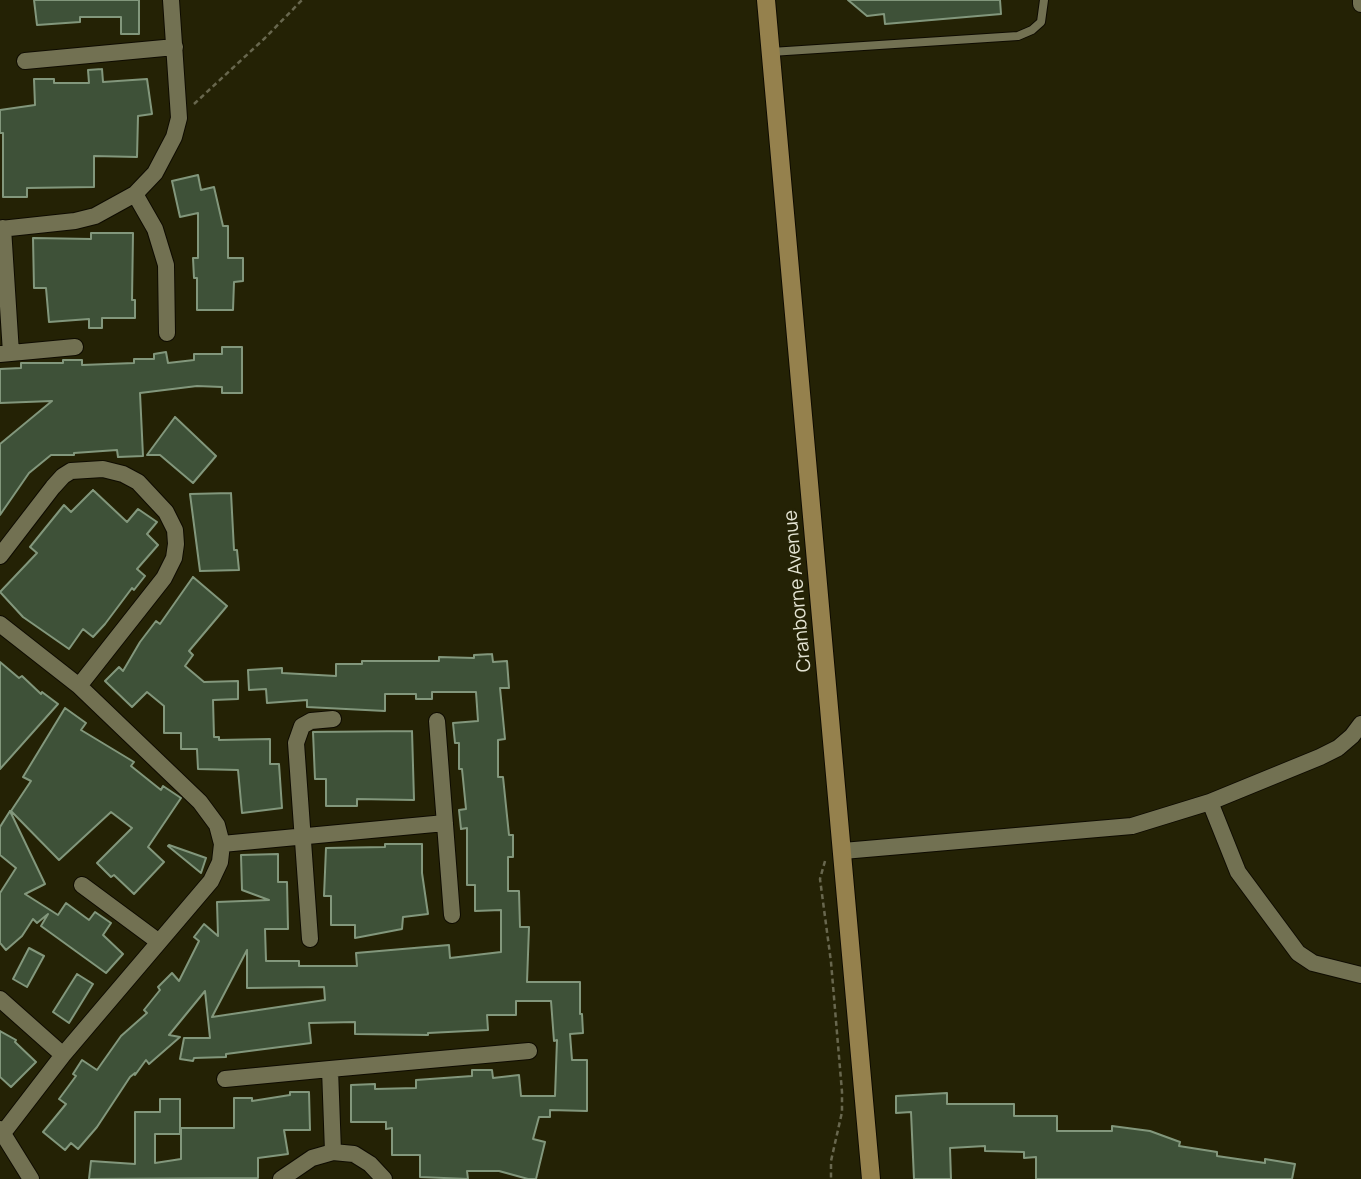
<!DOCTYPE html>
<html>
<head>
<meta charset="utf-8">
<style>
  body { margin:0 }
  canvas { display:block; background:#242205 }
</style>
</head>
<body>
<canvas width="1361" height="1179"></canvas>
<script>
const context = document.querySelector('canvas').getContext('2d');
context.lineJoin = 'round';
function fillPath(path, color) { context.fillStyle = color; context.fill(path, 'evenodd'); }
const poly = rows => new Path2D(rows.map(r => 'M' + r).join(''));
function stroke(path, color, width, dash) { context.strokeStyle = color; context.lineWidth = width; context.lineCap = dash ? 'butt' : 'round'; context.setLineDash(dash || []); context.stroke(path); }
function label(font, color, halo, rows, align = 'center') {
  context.font = font + ' Manrope,sans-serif'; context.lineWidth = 5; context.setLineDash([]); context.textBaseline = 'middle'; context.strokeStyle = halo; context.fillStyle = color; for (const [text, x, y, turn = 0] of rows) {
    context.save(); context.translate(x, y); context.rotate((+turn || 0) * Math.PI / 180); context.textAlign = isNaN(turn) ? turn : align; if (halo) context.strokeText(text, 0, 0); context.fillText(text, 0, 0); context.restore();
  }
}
const building = poly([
  [34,0,139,0,139,34,121,34,121,17,80,17,80,22,37,25,34,0],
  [848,0,1000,0,1001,14,885,24,884,14,867,16,848,0],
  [102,69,103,82,147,79,152,114,138,116,137,157,94,156,94,187,27,188,27,197,3,197,3,133,0,133,0,110,35,105,34,79,54,79,54,83,89,83,88,70,102,69],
  [198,175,201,190,214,187,223,226,228,226,228,258,243,258,243,281,234,282,233,310,197,310,197,278,194,278,193,258,198,258,198,213,180,217,172,181,198,175],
  [91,233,133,233,132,300,135,300,135,318,102,318,102,328,89,328,89,319,49,322,46,288,34,288,33,238,91,239,91,233],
  [222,347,242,347,242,393,222,393,222,387,197,386,140,393,143,456,118,457,117,450,74,453,74,455,51,455,29,473,0,515,0,444,52,401,0,403,0,369,21,368,21,363,63,363,63,360,82,360,82,365,134,363,134,359,154,359,154,354,166,352,168,363,194,360,194,354,222,354,222,347],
  [175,417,216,456,193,483,160,455,147,455,175,417],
  [93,490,127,522,138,509,157,522,147,534,158,545,137,569,145,576,134,590,132,588,105,624,93,637,83,629,69,649,23,617,0,592,37,553,30,547,64,505,71,512,93,490],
  [231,493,234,550,237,550,239,570,200,571,190,494,231,493],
  [193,577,227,606,189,651,193,655,185,666,204,682,238,681,238,699,213,700,214,737,219,737,219,740,270,739,270,764,279,764,282,808,242,813,238,770,198,769,197,749,181,749,181,733,164,733,164,706,147,692,132,707,105,681,119,667,123,671,140,642,156,621,160,624,193,577],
  [492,654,493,662,507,661,509,688,500,688,505,739,498,740,498,777,503,777,509,835,513,835,513,857,508,857,508,891,519,891,520,927,529,927,527,982,580,982,580,1014,582,1014,583,1033,570,1034,572,1060,587,1060,587,1111,550,1110,550,1117,539,1117,533,1139,545,1142,536,1179,528,1179,499,1171,467,1171,468,1179,420,1177,420,1155,392,1155,392,1128,386,1129,386,1122,351,1122,351,1085,375,1084,375,1089,416,1088,416,1080,472,1076,472,1070,492,1070,493,1078,519,1075,521,1096,555,1096,557,1040,554,1041,551,1001,516,1001,516,1015,487,1015,488,1030,428,1033,428,1035,355,1034,355,1022,309,1023,311,1043,226,1054,226,1057,194,1058,193,1061,180,1059,184,1038,210,1038,205,991,169,1035,180,1037,149,1064,146,1060,135,1075,135,1073,130,1077,97,1127,78,1149,71,1143,65,1150,43,1132,66,1104,59,1099,76,1076,73,1074,82,1060,97,1070,121,1036,147,1013,144,1010,160,990,158,987,172,973,179,981,199,941,194,937,204,924,218,936,217,902,269,900,242,890,241,855,278,854,278,882,287,882,288,929,265,929,266,961,299,961,299,966,357,966,356,953,449,945,450,958,501,952,501,910,475,911,475,885,467,885,467,828,461,829,459,810,466,809,462,769,459,769,459,743,455,743,453,723,478,721,476,692,432,692,432,699,416,699,416,694,385,694,385,711,307,707,307,700,267,703,266,689,249,690,248,670,282,668,282,673,336,676,336,664,362,664,362,661,439,661,439,657,474,658,474,655,492,654],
  [247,950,247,988,324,987,325,1000,212,1017,247,950],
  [0,662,19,678,22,676,41,694,42,692,58,704,0,769,0,662],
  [65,708,86,723,81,730,134,762,131,766,161,790,163,786,181,798,148,847,164,862,134,894,114,875,111,877,97,863,132,828,111,812,59,860,11,811,31,781,23,777,65,708],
  [412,731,414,800,357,799,357,806,326,806,326,779,315,779,313,732,412,731],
  [10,811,45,884,25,894,58,915,66,903,89,920,95,912,111,923,103,935,123,954,106,973,41,926,48,914,37,923,33,919,22,936,6,950,0,943,0,893,16,868,0,855,0,827,10,811],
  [385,844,422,844,422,873,428,914,403,917,402,929,355,938,355,925,331,925,331,896,324,896,326,848,385,847,385,844],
  [169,845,206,858,201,873,168,846,169,845],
  [29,948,44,956,27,987,13,979,29,948],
  [77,974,93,984,69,1023,53,1012,77,974],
  [0,1031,16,1040,15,1042,36,1062,11,1087,0,1077,0,1031],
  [290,1092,309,1092,310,1130,284,1130,288,1154,258,1158,258,1178,89,1179,91,1161,135,1164,135,1112,160,1112,160,1099,180,1099,180,1134,155,1134,155,1163,181,1159,181,1128,234,1128,234,1098,252,1098,252,1101,290,1095,290,1092],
  [947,1093,947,1104,1014,1104,1014,1116,1057,1116,1057,1131,1112,1131,1112,1126,1150,1131,1180,1142,1179,1146,1217,1152,1217,1156,1265,1163,1265,1159,1295,1164,1292,1179,1036,1179,1036,1157,1024,1158,1024,1152,985,1151,985,1146,950,1148,951,1179,914,1179,911,1112,896,1113,896,1096,947,1093]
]);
const path = poly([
  [194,104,265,38,302,0],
  [825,861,820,879,831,962,842,1092,842,1112,831,1161,831,1179]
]);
const lane = poly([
  [771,52,1018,36,1032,30,1041,22,1044,0]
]);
const street = poly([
  [1361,0,1361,4],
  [25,61,175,47],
  [135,194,155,229,166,265,167,333],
  [3,228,11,353],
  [0,229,75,221,95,216,135,194,155,173,174,137,179,118,171,0],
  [0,354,75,347],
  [0,556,53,487,63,476,71,471,103,469,123,474,138,482,166,512,175,530,176,544,174,558,164,578,79,686],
  [0,624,79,686,200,802,217,825,222,844,220,862,211,881,63,1055,3,1133],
  [437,721,452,915],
  [1210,802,1238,872,1298,953,1313,963,1361,975],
  [222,844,445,823],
  [843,851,1132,826,1210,802,1320,757,1338,748,1352,736,1361,724],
  [82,885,159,942],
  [310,939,296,743,302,726,311,721,333,719],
  [0,999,63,1055],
  [330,1069,529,1051],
  [225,1079,330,1069,333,1152],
  [0,1129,31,1179],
  [281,1179,312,1158,333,1152,354,1154,370,1164,384,1179]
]);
const secondary = poly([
  [766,0,871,1179]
]);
const streetNames = [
  ["Cranborne Avenue",798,591,-95]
];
fillPath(building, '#3e5138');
stroke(building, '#82977c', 2);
stroke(lane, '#0e0b00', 10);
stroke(street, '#0e0b00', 18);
stroke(secondary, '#0e0b00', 20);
stroke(path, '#68674e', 2.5, [5, 3.5]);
stroke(lane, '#727152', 8);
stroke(street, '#727152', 16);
stroke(secondary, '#95814d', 18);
label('19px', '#e4e4d3', '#242205', streetNames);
</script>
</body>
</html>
